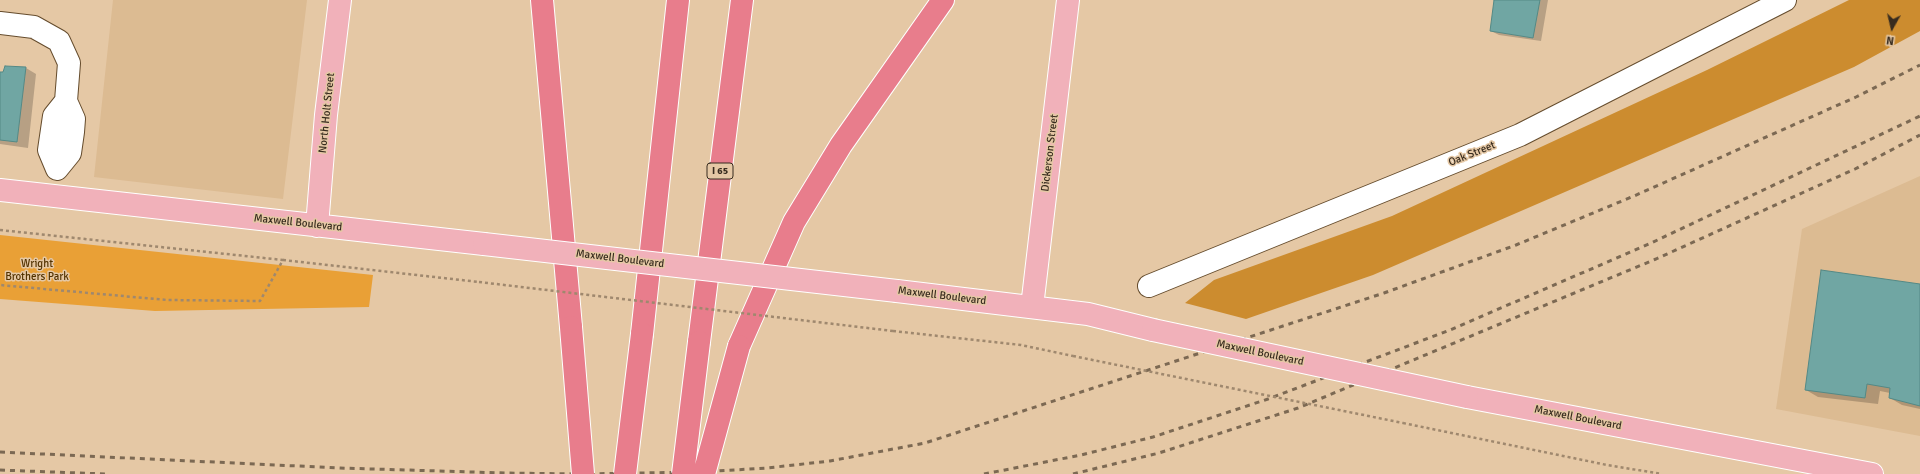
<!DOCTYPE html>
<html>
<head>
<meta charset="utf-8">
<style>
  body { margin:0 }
  #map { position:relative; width:1920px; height:474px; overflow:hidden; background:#e5c8a5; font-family:Signika,sans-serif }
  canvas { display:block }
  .north { position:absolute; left:1872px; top:8px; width:40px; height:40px; -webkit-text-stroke:3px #e5c8a5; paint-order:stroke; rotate:188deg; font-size:11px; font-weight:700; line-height:16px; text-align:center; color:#372b1e }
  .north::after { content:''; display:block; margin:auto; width:14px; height:18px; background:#372b1e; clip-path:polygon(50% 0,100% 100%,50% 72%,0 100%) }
</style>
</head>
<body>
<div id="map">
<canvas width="1920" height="474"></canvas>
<div class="north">N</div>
</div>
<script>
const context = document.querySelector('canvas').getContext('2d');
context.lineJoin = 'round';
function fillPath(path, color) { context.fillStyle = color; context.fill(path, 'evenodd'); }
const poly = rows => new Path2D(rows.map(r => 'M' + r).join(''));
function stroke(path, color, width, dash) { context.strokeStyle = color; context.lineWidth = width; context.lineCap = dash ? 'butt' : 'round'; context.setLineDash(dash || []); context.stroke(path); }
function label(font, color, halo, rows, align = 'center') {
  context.font = font + ' Signika,sans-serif'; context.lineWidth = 3; context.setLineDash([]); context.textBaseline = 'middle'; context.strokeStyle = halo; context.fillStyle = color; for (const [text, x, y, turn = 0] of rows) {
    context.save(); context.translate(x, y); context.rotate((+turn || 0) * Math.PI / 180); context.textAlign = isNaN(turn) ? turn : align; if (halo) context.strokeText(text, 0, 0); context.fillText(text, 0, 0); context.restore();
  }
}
const built = poly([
  [113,0,307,0,283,199,94,177],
  [1920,176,1920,436,1776,409,1802,229]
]);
const green = poly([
  [0,235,373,275,369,307,155,311,0,299]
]);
const forest = poly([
  [1849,0,1920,0,1920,31,1854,67,1373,275,1246,319,1185,303,1214,280,1392,216,1707,70]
]);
const shadow = poly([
  [1495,0,1548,0,1541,41,1499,35,1491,31],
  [6,67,26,68,36,74,28,148,0,144,0,73,3,73],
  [1920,285,1920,409,1902,405,1890,398,1890,393,1880,391,1878,404,1818,397,1806,390]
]);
const building = poly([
  [1494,0,1540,0,1533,38,1490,31,1494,0],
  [5,66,26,67,17,142,0,140,0,72,3,72,5,66],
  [1821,270,1920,284,1920,406,1889,398,1890,388,1867,384,1865,398,1805,390,1821,270]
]);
const path = poly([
  [0,230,283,260,260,301,167,300,0,285],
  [283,260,479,282],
  [893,331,1021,345,1073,356],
  [1403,423,1607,465,1662,474]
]);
const minor = poly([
  [0,23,34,27,59,41,69,63,66,101,74,119,73,132,70,153,57,169,49,150,54,116,66,101],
  [1149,286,1520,135,1785,0]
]);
const major = poly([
  [0,190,484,244],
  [317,226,326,115,340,0],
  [897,291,1088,314,1153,330],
  [1032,307,1068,0],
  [1467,397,1872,474]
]);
const highway = poly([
  [542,0,571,327],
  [642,334,678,0],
  [699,342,742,0],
  [739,346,794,222,841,145,943,0]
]);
const rail = poly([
  [0,452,340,468,505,473,581,474,700,472,767,468,830,461,925,443,1384,293,1516,245,1634,196,1856,97,1920,65],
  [0,470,105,474],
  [984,474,1081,455,1153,437,1268,399,1450,330,1649,244,1920,116],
  [1073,474,1159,453,1298,408,1656,259,1855,169,1920,135]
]);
const pathBridge = poly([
  [479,282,893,331],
  [1073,356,1403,423]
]);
const majorBridge = poly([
  [484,244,897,291],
  [1153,330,1467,397]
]);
const highwayBridge = poly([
  [571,327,583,474],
  [625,474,642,334],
  [683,474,699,342],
  [704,474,739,346]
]);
const shields = [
  [720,171,26]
];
const shieldNames = [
  ["I 65",720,171]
];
const streetNames = [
  ["North Holt Street",327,113,-84],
  ["Dickerson Street",1050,153,-83],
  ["Oak Street",1472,154,-22],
  ["Maxwell Boulevard",298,223,6],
  ["Maxwell Boulevard",620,259,7],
  ["Maxwell Boulevard",942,296,7],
  ["Maxwell Boulevard",1260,353,12],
  ["Maxwell Boulevard",1578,418,11]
];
const parkNames = [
  ["Wright",37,264],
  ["Brothers Park",37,277]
];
fillPath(built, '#dcbb92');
fillPath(green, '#e9a036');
fillPath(forest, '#cc8c2f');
fillPath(shadow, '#0003');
fillPath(building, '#70a6a3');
stroke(building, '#548986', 1);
stroke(minor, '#654c2d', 24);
stroke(major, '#fff', 24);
stroke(highway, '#fff', 24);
stroke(path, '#9f886e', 2.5, [3, 3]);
stroke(minor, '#fff', 22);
stroke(major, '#f1b1ba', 22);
stroke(highway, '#e87d8c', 22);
stroke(rail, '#7c6953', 3, [5, 5]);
stroke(majorBridge, '#fff', 24, []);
stroke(highwayBridge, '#fff', 24, []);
stroke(pathBridge, '#9f886e', 2.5, [3, 3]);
stroke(majorBridge, '#f1b1ba', 22);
stroke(highwayBridge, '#e87d8c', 22);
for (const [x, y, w] of shields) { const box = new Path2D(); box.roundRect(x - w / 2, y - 8, w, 16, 3); context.fillStyle = '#e5c8a5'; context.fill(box); stroke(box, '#372b1e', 1); }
label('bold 10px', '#372b1e', null, shieldNames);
label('11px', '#372b1e', '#e5c8a5', streetNames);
label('11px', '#523200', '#e5c8a5', parkNames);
</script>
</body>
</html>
